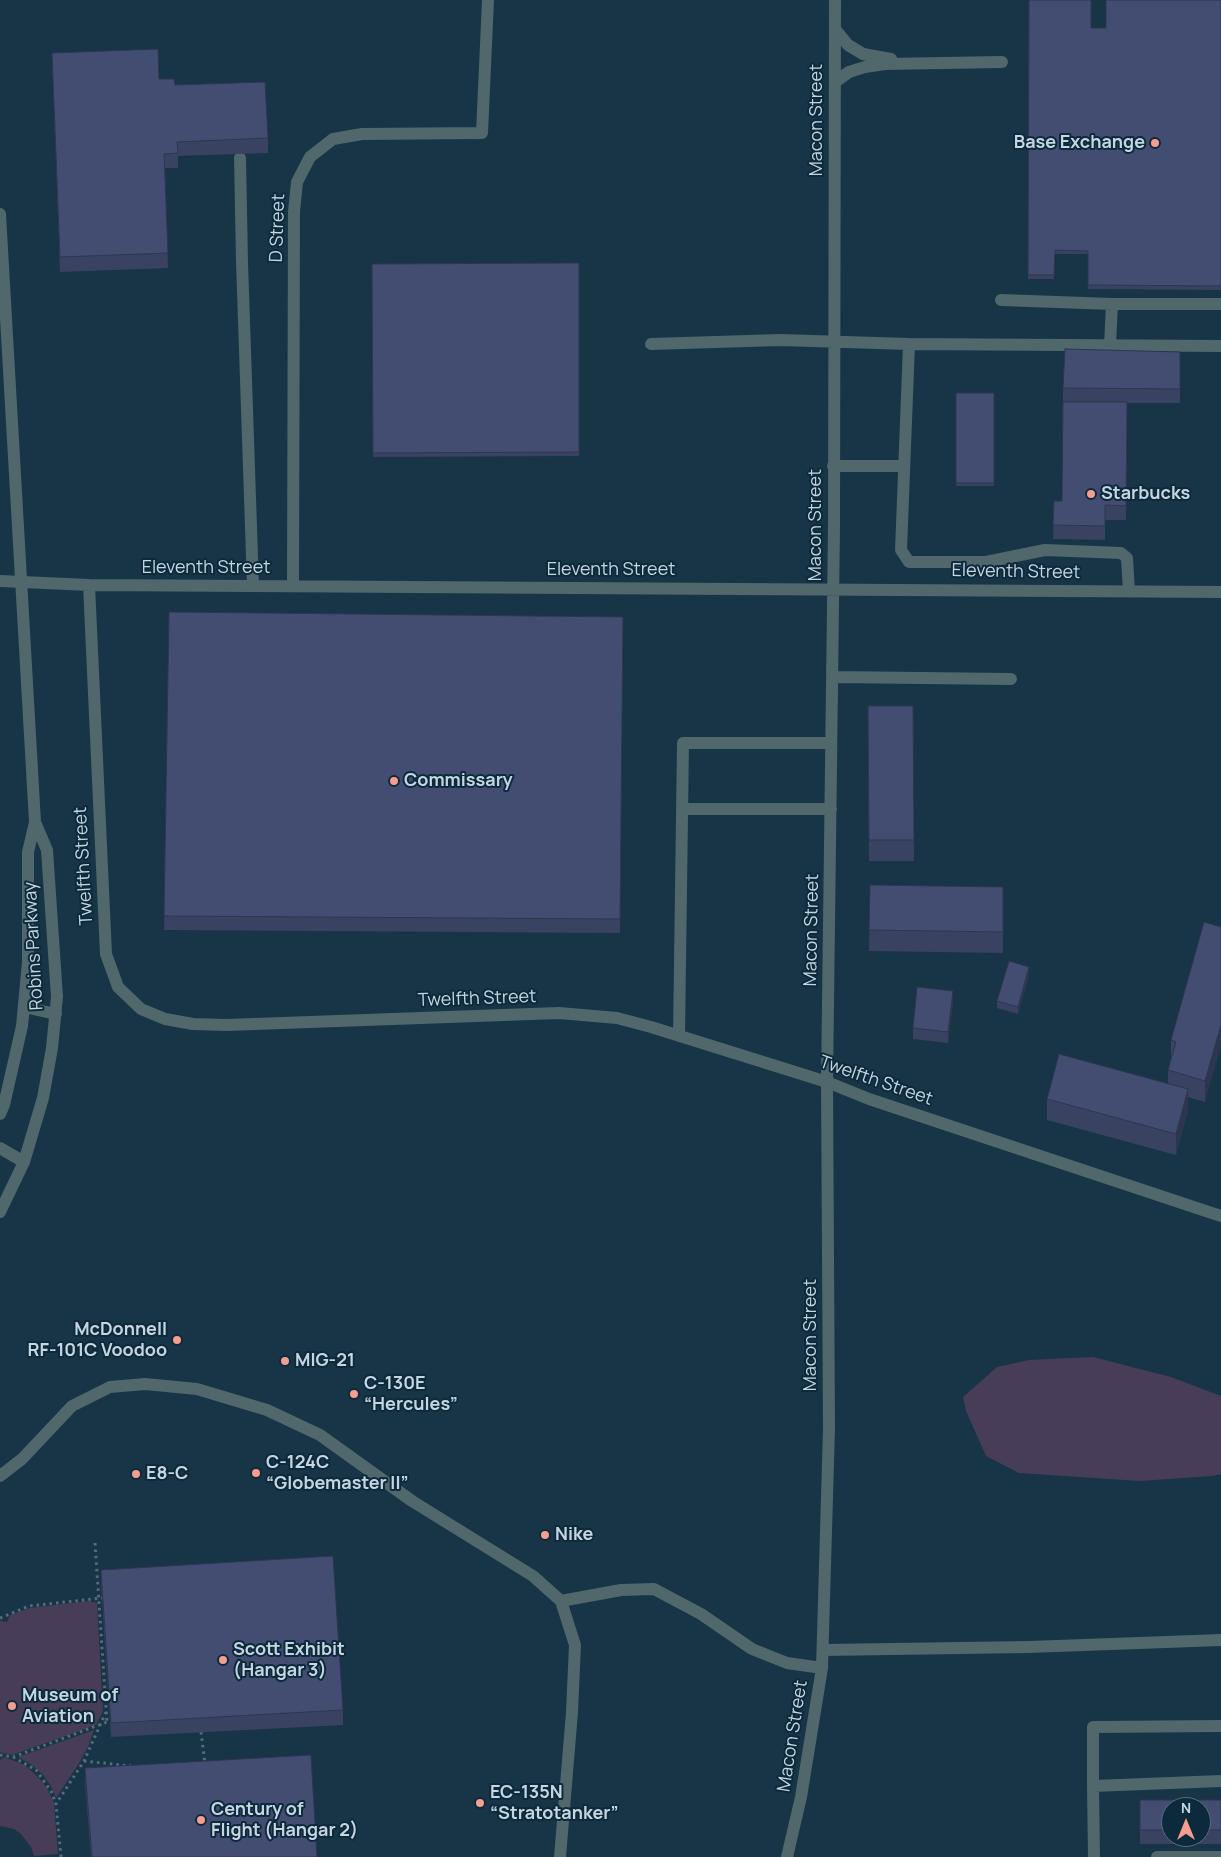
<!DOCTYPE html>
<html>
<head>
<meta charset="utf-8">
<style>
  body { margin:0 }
  #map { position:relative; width:1221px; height:1857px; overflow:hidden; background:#183447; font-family:Manrope,sans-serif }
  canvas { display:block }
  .north { position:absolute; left:1161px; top:1797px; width:50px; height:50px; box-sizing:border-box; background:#0d2a3c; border:1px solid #576e7e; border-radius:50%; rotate:0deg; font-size:14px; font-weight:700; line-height:20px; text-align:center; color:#c5d5e1 }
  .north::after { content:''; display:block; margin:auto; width:18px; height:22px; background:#f59d8f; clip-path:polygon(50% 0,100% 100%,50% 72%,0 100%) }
</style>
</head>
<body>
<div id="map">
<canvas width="1221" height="1857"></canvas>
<div class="north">N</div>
</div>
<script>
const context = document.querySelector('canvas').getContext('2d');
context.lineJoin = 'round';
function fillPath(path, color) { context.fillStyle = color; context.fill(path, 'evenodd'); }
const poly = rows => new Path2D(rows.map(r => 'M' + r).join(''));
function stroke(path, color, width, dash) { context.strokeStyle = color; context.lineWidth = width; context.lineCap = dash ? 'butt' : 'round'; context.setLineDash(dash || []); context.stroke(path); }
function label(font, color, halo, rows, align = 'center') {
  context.font = font + ' Manrope,sans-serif'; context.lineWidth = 4; context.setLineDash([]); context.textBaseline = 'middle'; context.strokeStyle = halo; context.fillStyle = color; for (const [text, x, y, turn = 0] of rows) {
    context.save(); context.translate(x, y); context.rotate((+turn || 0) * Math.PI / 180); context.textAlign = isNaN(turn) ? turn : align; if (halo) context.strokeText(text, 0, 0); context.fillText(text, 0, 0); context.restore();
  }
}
const green = poly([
  [1093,1357,1171,1377,1221,1396,1221,1474,1212,1476,1140,1481,1019,1473,986,1456,966,1411,963,1397,997,1367,1029,1360],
  [89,1601,97,1603,103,1711,96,1725,12,1755,2,1753,0,1751,0,1621,7,1622,10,1615,30,1608],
  [94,1730,88,1747,78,1765,56,1798,51,1786,44,1776,32,1765,18,1757],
  [4,1757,25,1765,40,1779,47,1788,54,1803,58,1854,34,1856,31,1847,21,1834,14,1829,0,1826,0,1760]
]);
const path = poly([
  [95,1543,107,1722],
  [0,1618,29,1606,102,1598],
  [201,1732,205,1764],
  [0,1755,13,1757,107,1722],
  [13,1757,36,1770,51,1791,56,1804],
  [84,1761,131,1766],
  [61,1857,56,1804,84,1761,106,1712]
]);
const minor = poly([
  [835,29,848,45,863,54,891,59],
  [835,82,849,72,865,67,885,64,1002,62],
  [240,158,242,262,253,586],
  [0,214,35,822,28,852,28,962,22,1026,4,1105,0,1114],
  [1001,300,1112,304],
  [651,344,780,340,909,344,1221,346],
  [909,344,901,550,909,562,986,562,1045,550,1121,553,1127,558,1129,591],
  [1110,345,1112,304,1221,304],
  [833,466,904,466],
  [0,581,89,585,1221,592],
  [89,585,106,954,118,987,141,1009,165,1019,193,1024,227,1025,559,1013,617,1018,651,1027,827,1082,869,1099,1221,1216],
  [293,586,294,212,297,182,310,157,333,139,362,134,482,133,488,0],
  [832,677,1011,679],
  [682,809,831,809],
  [24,1007,56,1014],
  [679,1036,683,743,831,743],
  [0,1148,24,1162],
  [0,1212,24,1162,43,1098,52,1048,57,997,47,850,35,822],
  [0,1476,22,1459,72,1406,110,1387,145,1384,197,1389,267,1410,320,1435,412,1501,533,1576,561,1601,575,1645,572,1712,560,1857],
  [561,1601,621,1590,654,1589,701,1614,752,1649,787,1663,822,1668],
  [823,1650,1029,1647,1221,1640],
  [1221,1726,1093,1727,1093,1786,1221,1781],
  [1093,1786,1094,1857],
  [787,1857,801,1797,822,1668,829,1429,827,1082,834,527,835,0],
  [1157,1857,1221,1857]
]);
const wall = poly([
  [1029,0,1091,28,1106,28,1221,0,1221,290,1088,289,1088,254,1055,254,1054,279,1028,279],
  [52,53,159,79,175,85,268,138,268,153,178,156,178,168,165,168,168,268,60,272],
  [579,263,579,456,373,457,372,264],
  [1180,352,1180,403,1127,403,1126,520,1105,520,1105,540,1053,539,1054,501,1062,501,1063,388],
  [956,393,994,393,994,486,956,486],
  [169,612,623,617,620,933,164,930],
  [868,706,913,706,914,861,869,861],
  [870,885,1003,887,1003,953,869,951],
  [1221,927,1205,1102,1188,1097,1188,1110,1176,1155,1047,1120,1047,1099,1168,1083,1168,1070,1171,1059,1171,1040],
  [1029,975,1018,1014,997,1008,997,1001],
  [953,1002,948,1043,913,1039,913,1028],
  [101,1570,343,1710,343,1725,111,1737,101,1584],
  [85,1768,317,1857,91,1857,85,1783],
  [1140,1800,1221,1800,1221,1844,1140,1844],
  [1171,1807,1201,1807,1201,1837,1171,1837]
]);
const shadedWall = poly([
  [1029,967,1029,975,1018,1014,1018,1007],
  [953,991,953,1002,948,1043,948,1032],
  [1221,1025,1221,1046,1205,1102,1205,1081],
  [1188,1089,1188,1110,1176,1155,1176,1134]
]);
const building = poly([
  [1029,0,1091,0,1091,28,1106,28,1106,0,1221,0,1221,286,1088,285,1088,251,1055,250,1054,275,1028,275,1029,0],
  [158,49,159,79,174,79,175,85,265,82,268,138,177,142,178,153,164,154,168,253,60,257,52,53,158,49],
  [579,263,579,452,373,453,372,264,579,263],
  [1065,349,1180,352,1180,389,1063,388,1065,349],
  [956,393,994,393,994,483,956,483,956,393],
  [1063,402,1127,402,1126,506,1105,505,1105,526,1053,525,1054,501,1062,501,1063,402],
  [169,612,623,617,620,919,164,916,169,612],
  [868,706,913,706,914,840,869,840,868,706],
  [870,885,1003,887,1003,932,869,930,870,885],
  [1204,922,1221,927,1221,1025,1205,1081,1168,1070,1176,1042,1171,1040,1204,922],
  [1009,961,1029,967,1018,1007,997,1001,1009,961],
  [917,987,953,991,948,1032,913,1028,917,987],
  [1059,1054,1188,1089,1176,1134,1047,1099,1059,1054],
  [333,1556,343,1710,111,1723,101,1570,333,1556],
  [311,1755,317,1857,92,1857,85,1768,311,1755],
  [1140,1800,1221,1800,1221,1830,1201,1830,1201,1807,1171,1807,1171,1830,1140,1830,1140,1800]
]);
const markers = [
  [1155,143,5,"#f59d8f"],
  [1091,494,5,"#f59d8f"],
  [394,781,5,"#f59d8f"],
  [177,1340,5,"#f59d8f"],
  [285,1361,5,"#f59d8f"],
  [354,1394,5,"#f59d8f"],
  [256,1473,5,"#f59d8f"],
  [136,1474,5,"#f59d8f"],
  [545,1535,5,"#f59d8f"],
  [223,1660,5,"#f59d8f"],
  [12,1706,5,"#f59d8f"],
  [480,1803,5,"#f59d8f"],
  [201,1820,5,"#f59d8f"]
];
const streetNames = [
  ["Macon Street",817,120,-90],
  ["D Street",278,228,-88],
  ["Macon Street",816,525,-90],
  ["Eleventh Street",206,568],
  ["Eleventh Street",611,570],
  ["Eleventh Street",1016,572,1],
  ["Twelfth Street",84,866,-93],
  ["Macon Street",812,930,-89],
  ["Robins Parkway",34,946,-93],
  ["Twelfth Street",477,999,-2],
  ["Twelfth Street",876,1081,19],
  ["Macon Street",811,1335,-90],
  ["Macon Street",793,1736,-81]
];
const poiNames = [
  ["Base Exchange",1145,143,"right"],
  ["Starbucks",1101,494],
  ["Commissary",404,781],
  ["McDonnell",167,1330,"right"],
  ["RF-101C Voodoo",167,1351,"right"],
  ["MIG-21",295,1361],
  ["C-130E",364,1384],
  ["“Hercules”",364,1405],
  ["C-124C",266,1463],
  ["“Globemaster II”",266,1484],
  ["E8-C",146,1474],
  ["Nike",555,1535],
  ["Scott Exhibit",233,1650],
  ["(Hangar 3)",233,1671],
  ["Museum of",22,1696],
  ["Aviation",22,1717],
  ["EC-135N",490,1793],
  ["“Stratotanker”",490,1814],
  ["Century of",211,1810],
  ["Flight (Hangar 2)",211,1831]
];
fillPath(green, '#473d59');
stroke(path, '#546c7c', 3, [2.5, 4]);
stroke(minor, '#50676b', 12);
fillPath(wall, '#394261');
fillPath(shadedWall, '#2e364f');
fillPath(building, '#424d71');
stroke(building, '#2e364f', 1);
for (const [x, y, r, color] of markers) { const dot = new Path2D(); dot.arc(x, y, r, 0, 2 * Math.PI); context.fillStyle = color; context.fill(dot); stroke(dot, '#0d2a3c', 2); }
label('18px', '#c5d5e1', '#0d2a3c', streetNames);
label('bold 18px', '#c5d5e1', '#0d2a3c', poiNames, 'left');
</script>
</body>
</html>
